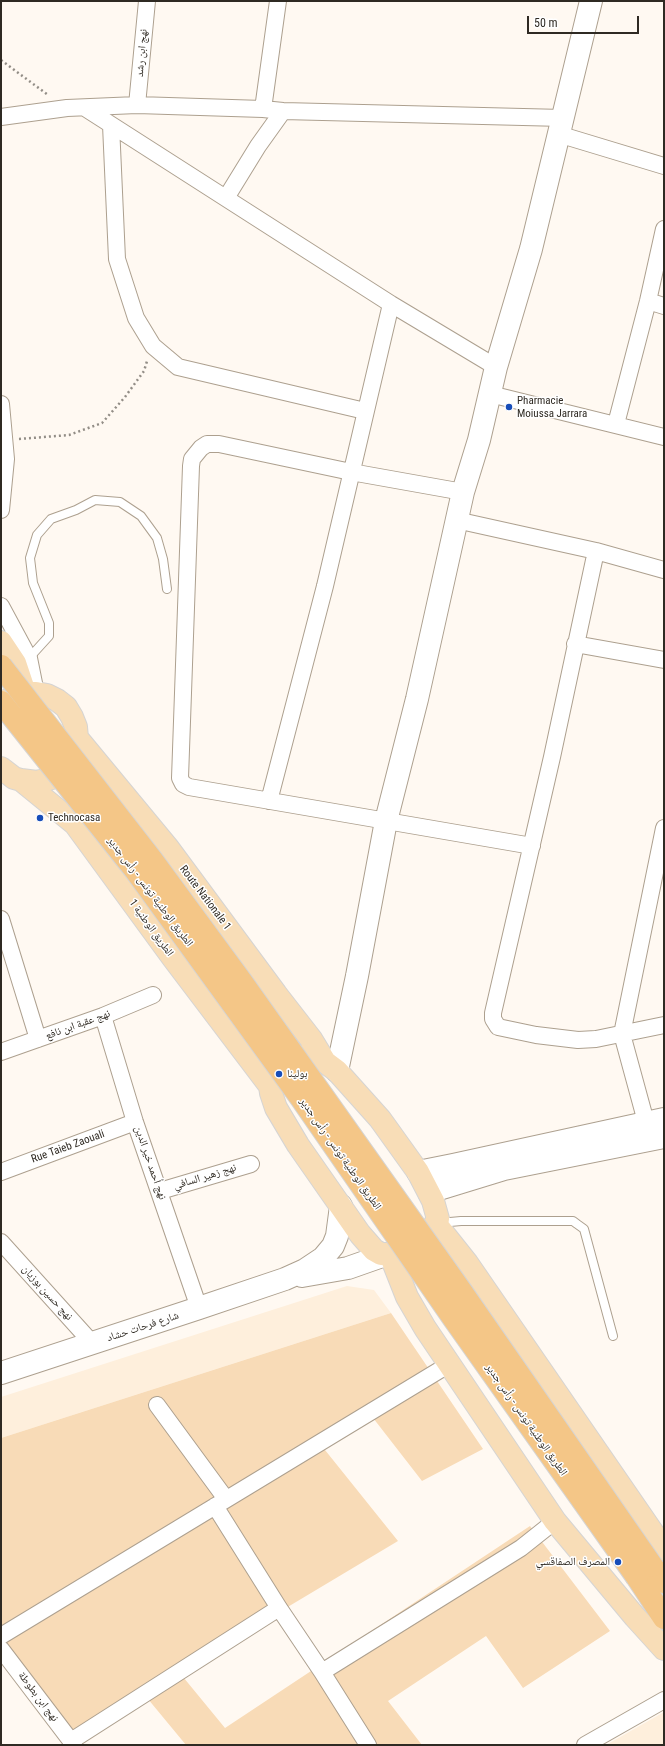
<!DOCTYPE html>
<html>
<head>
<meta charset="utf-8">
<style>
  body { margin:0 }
  #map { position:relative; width:665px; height:1746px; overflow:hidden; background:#fff9f2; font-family:"Roboto Condensed",sans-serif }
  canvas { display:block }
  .frame { position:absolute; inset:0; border:2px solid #2f2a23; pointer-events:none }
  .scale { position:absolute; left:527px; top:16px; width:112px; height:18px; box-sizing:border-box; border:2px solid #2f2a23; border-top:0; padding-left:5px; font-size:12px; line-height:14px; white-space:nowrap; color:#2f2a23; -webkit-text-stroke:3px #fff; paint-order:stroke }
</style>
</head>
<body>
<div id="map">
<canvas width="665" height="1746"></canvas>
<div class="frame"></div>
<div class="scale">50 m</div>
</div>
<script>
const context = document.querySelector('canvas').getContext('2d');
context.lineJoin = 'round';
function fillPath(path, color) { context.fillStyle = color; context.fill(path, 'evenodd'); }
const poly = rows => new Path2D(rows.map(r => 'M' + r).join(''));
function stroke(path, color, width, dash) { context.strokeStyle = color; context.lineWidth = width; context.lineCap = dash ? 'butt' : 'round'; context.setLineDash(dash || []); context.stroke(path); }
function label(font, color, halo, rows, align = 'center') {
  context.font = font + ' "Roboto Condensed","Noto Naskh Arabic",sans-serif'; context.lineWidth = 3; context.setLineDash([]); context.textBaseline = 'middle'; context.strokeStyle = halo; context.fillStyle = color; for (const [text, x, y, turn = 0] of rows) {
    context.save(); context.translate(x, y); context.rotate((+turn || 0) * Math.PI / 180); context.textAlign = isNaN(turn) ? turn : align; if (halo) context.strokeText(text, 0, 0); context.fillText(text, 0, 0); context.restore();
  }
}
const built = poly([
  [347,1286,374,1290,391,1313,1,1438,1,1397],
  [664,1712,664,1745,606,1745]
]);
const green = poly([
  [391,1313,483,1449,422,1481,370,1414,321,1445,398,1541,179,1672,225,1728,530,1526,610,1631,523,1688,486,1636,388,1701,422,1745,186,1745,143,1693,71,1732,1,1641,1,1438]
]);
const path = poly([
  [1,60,48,95],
  [19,439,69,435,102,423,125,397,144,371,147,361]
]);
const lane = poly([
  [29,658,49,636,49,623,33,583,30,558,37,535,51,519,76,510,95,500,120,502,141,516,157,538,163,559,167,589],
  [439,1223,461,1221,573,1221,577,1224,584,1229,613,1336]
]);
const street = poly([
  [137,105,147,1],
  [85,108,391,304,496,367],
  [263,109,278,1],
  [1,117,67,108,137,105,263,109,283,111,563,118],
  [111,125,117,259,136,318,153,346,178,367,365,411],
  [558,134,664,166],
  [226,198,258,146,283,111],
  [648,301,664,306],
  [490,394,664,437],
  [1,404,6,459,1,510],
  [616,424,648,301,664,229],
  [463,492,351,472,219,444,207,444,201,448,192,459,191,466,180,778,183,784,189,787,532,846],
  [456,520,596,551,664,570],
  [596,551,552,757,493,1013,493,1019,498,1027,536,1035,578,1040,596,1039,664,1025],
  [1,606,29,658,36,693],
  [575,644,664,660],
  [269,801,325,586,391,304],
  [1,919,38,1039],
  [103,1016,135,1122,199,1308],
  [1,1052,103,1016,153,995],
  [646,1122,622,1034,664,828],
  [1,1172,135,1122],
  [160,1191,251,1164],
  [1,1242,93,1344],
  [157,1405,226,1499],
  [215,1506,279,1608,322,1672,368,1745],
  [1,1636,448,1365],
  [1,1649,74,1745],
  [322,1672,521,1548,555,1521],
  [71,1741,279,1608],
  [585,1745,664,1700]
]);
const secondary = poly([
  [337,1071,357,976,386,821,417,699,463,492,479,440,496,367,531,249,591,1],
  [418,1172,453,1165,664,1119],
  [429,1192,504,1169,664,1137],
  [302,1276,348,1268,385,1255],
  [1,1373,199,1308,285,1279,305,1270,323,1258,333,1246,337,1236,341,1206]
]);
const primary = poly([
  [1,642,15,663,25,693],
  [77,738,168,848,276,994,311,1039,325,1062],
  [1,768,14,778,21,780,37,782,52,778,65,768,74,754,77,738,76,727,72,717,66,707,57,700,47,695,36,693,25,693,8,700],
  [21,780,75,824,173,958,270,1086],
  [302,1056,316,1058,325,1062,337,1071,380,1119,418,1172,433,1201,438,1219,432,1229,419,1240,390,1254,381,1254,374,1250,360,1234,298,1145,276,1108,271,1093,270,1086,271,1078,278,1068,290,1059,302,1056],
  [436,1224,467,1263,664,1549],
  [390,1254,407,1297,425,1328,555,1521,635,1617,664,1649]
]);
const highway = poly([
  [652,1566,664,1582],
  [637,1577,664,1618]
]);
const highwayBridge = poly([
  [1,666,152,860,241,981,461,1291,652,1566],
  [1,702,136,871,301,1098,454,1319,637,1577]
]);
const markers = [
  [509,407,4,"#174db9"],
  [40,818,4,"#174db9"],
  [279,1074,4,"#174db9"],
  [618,1562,4,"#174db9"]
];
const streetNames = [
  ["نهج ابن رشد",142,53,-85],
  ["الطريق الوطنية تونس - رأس جدير",150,892,53],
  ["Route Nationale 1",205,898,53],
  ["الطريق الوطنية 1",151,928,54],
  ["نهج عقبة ابن نافع",78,1025,-20],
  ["Rue Taieb Zaouali",68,1147,-20],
  ["الطريق الوطنية تونس - رأس جدير",340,1154,55],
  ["نهج أحمد خير الدين",150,1163,71],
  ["نهج زهير السافي",205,1177,-17],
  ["نهج حسين بوزيان",47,1293,48],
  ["شارع فرحات حشاد",143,1327,-18],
  ["الطريق الوطنية تونس - رأس جدير",526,1420,55],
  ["نهج ابن بطوطة",38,1697,53]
];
const poiNames = [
  ["Pharmacie",517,401],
  ["Moiussa Jarrara",517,414],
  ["Technocasa",48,818],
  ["بولينا",287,1074],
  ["المصرف الصفاقسي",610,1562,"right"]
];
fillPath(built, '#feefdc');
fillPath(green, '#f8dbb7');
stroke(lane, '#ada08f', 10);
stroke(street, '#ada08f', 18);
stroke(secondary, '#ada08f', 24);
stroke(primary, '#d5d4d3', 24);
stroke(highway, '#d5d4d3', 24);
stroke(path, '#928d86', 2.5, [2, 3]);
stroke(lane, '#fff', 8);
stroke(street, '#fff', 16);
stroke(secondary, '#fff', 22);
stroke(primary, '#f8ddb7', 22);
stroke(highway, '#f4c687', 22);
stroke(highwayBridge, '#d5d4d3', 24, []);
stroke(highwayBridge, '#f4c687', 22);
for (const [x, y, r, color] of markers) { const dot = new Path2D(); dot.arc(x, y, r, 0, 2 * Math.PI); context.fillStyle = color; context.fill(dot); stroke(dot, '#fff', 1.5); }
label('11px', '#2f2a23', '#fff', streetNames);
label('11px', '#2f2a23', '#fff', poiNames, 'left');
</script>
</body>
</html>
